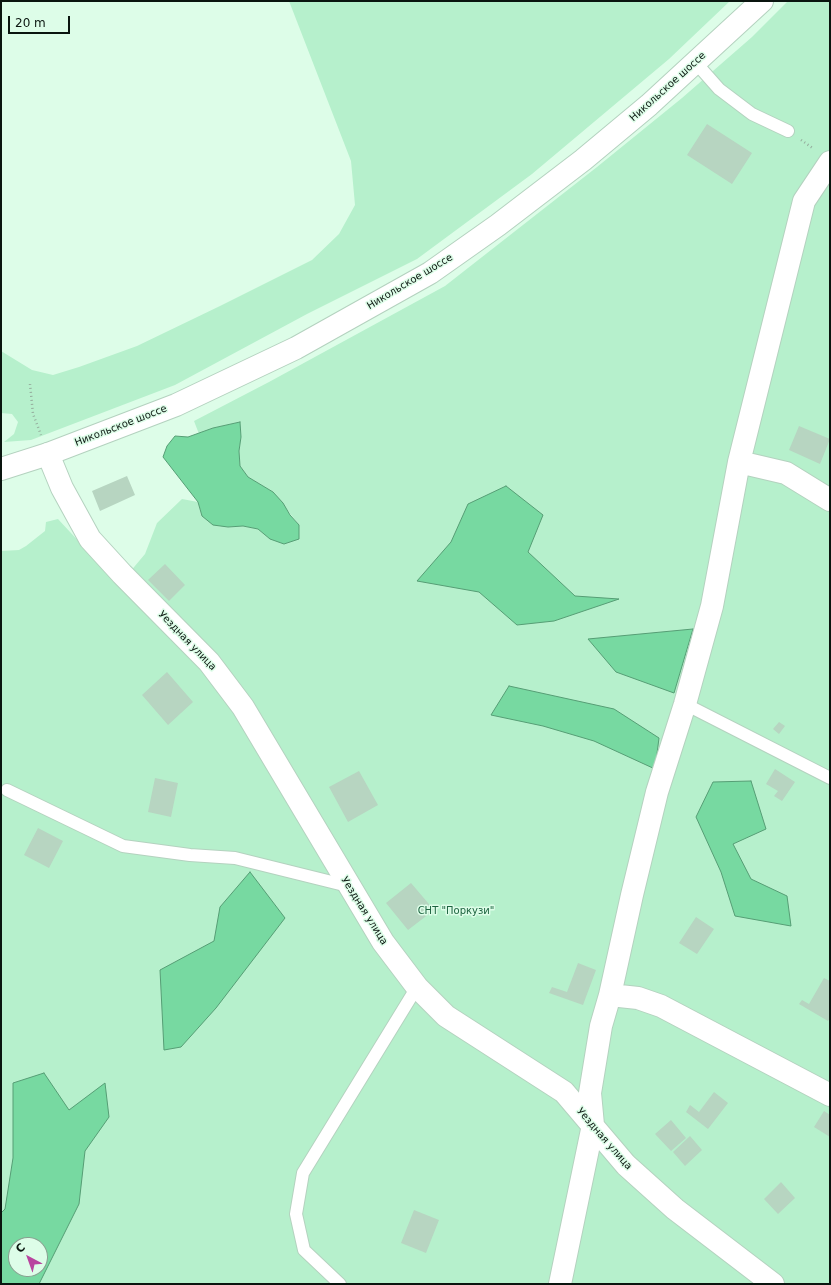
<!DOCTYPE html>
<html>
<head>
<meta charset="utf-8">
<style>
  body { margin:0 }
  #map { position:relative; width:831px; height:1285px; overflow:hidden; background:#ddfde8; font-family:"DejaVu Sans",sans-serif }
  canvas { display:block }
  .frame { position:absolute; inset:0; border:2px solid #0a150f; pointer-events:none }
  .north { position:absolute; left:8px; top:1237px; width:40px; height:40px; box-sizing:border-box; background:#ddfde8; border:1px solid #89a091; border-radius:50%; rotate:319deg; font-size:11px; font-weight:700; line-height:16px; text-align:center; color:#0a150f }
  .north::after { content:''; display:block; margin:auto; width:14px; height:18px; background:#b8459f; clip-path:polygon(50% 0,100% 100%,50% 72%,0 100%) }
  .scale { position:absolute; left:8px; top:16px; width:62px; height:18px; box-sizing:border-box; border:2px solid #0a150f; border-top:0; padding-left:5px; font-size:12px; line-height:14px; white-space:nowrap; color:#0a150f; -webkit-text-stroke:3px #ddfde8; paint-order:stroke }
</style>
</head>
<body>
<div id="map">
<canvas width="831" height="1285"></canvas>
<div class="frame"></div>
<div class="north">С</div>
<div class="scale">20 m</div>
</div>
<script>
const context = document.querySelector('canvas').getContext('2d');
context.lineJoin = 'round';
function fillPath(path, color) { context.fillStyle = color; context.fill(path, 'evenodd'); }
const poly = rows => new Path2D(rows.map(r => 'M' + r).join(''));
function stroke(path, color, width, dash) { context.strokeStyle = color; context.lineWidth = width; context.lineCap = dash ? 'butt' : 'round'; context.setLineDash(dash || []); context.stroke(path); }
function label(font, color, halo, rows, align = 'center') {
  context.font = font + ' "DejaVu Sans",sans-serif'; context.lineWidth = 3; context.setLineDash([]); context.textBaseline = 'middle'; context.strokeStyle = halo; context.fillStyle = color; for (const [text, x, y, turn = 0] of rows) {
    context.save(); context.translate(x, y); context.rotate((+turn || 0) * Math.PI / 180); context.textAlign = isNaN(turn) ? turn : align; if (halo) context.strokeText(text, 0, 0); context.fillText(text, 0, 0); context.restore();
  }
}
const green = poly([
  [289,1,730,1,669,59,532,174,417,259,307,314,175,385,31,440,4,442,14,434,18,422,12,414,1,413,1,351,32,370,53,375,79,367,137,346,220,306,312,260,339,234,355,205,351,161],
  [788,1,830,1,830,1284,1,1284,1,551,19,550,26,546,45,531,46,522,58,519,119,585,145,554,157,523,182,499,198,502,202,516,228,527,243,526,258,529,270,539,299,525,273,492,248,477,240,466,239,451,241,437,240,422,213,428,199,434,194,421,269,382,445,286,597,167,682,98,752,37],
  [16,1245,40,1245,40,1269,16,1269]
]);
const water = poly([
  [240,422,241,437,239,451,240,466,248,477,273,492,283,503,290,515,299,525,299,539,284,544,270,539,258,529,243,526,228,527,213,525,202,516,198,502,163,457,167,446,175,436,188,437,213,428,240,422],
  [506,486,543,515,528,552,575,596,619,599,554,621,517,625,479,592,417,581,451,542,468,504,506,486],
  [693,629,674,693,616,672,588,639,693,629],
  [509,686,614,709,659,738,655,769,594,741,543,726,491,715,509,686],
  [751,781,766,829,733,844,751,879,787,896,791,926,735,916,721,872,696,817,713,782,751,781],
  [250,872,285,918,216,1008,181,1047,164,1050,160,970,214,941,220,907,250,872],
  [44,1073,69,1110,105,1083,109,1117,85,1151,79,1204,39,1284,1,1284,1,1213,5,1209,13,1158,13,1083,44,1073],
  [16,1245,40,1245,40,1269,16,1269,16,1245]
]);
const building = poly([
  [707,124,752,153,732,184,687,155],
  [799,426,830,439,820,464,789,450],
  [127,476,135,495,100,511,92,491],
  [165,564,185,585,169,601,148,580],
  [167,672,193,702,168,725,142,695],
  [779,722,785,726,779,734,773,729],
  [775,769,795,782,782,801,774,796,778,791,766,784],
  [359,771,378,805,348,822,329,787],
  [155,778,178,783,171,817,148,812],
  [38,828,63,841,49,868,24,855],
  [411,883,434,910,408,930,386,903],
  [696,917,714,929,697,954,679,943],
  [578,963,596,970,583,1005,549,993,552,987,567,992],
  [824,978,830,981,830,1018,828,1021,799,1004,802,1000,809,1004],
  [714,1092,728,1103,708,1129,686,1112,690,1105,699,1112],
  [824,1111,830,1115,830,1137,814,1127],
  [671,1120,686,1138,671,1151,655,1134],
  [690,1136,702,1150,685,1166,673,1152],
  [781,1182,795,1198,778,1214,764,1199],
  [414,1210,439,1220,426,1253,401,1243]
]);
const path = poly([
  [801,140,814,149],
  [30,384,33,414,41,435]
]);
const service = poly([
  [696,63,719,89,752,114,788,131],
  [685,704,830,778],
  [7,790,123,846,190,855,235,858,348,886],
  [340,1284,304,1250,296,1214,303,1173,417,987]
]);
const minor = poly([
  [48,454,62,488,90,539,122,574,209,662,243,707,383,942,417,987,446,1016,564,1092,626,1165,675,1209,773,1284],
  [739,462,786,473,830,500],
  [610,995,638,998,661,1006,830,1095],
  [560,1284,593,1125,590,1093,601,1026,610,995,632,895,657,792,685,704,712,606,739,462,804,201,830,162]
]);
const secondary = poly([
  [1,469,48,454,176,405,296,348,430,273,498,225,583,160,649,105,762,1]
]);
const streetNames = [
  ["Никольское шоссе",668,87,-42],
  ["Никольское шоссе",410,282,-31],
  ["Никольское шоссе",121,426,-21],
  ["Уездная улица",187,641,46],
  ["Уездная улица",364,911,58],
  ["Уездная улица",604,1139,49]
];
const parkNames = [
  ["СНТ \"Поркузи\"",456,911]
];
fillPath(green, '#b6f0cc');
fillPath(water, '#77d9a1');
stroke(water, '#569e75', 1);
fillPath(building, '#b7d5c1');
stroke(service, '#b4d2bf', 14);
stroke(minor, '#b4d2bf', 24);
stroke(secondary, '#b4d2bf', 24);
stroke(path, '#95ad9d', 2.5, [1, 3]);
stroke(service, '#fff', 12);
stroke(minor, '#fff', 22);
stroke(secondary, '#fff', 22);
label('10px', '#0a150f', '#ddfde8', streetNames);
label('10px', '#1c633f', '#ddfde8', parkNames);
</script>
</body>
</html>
